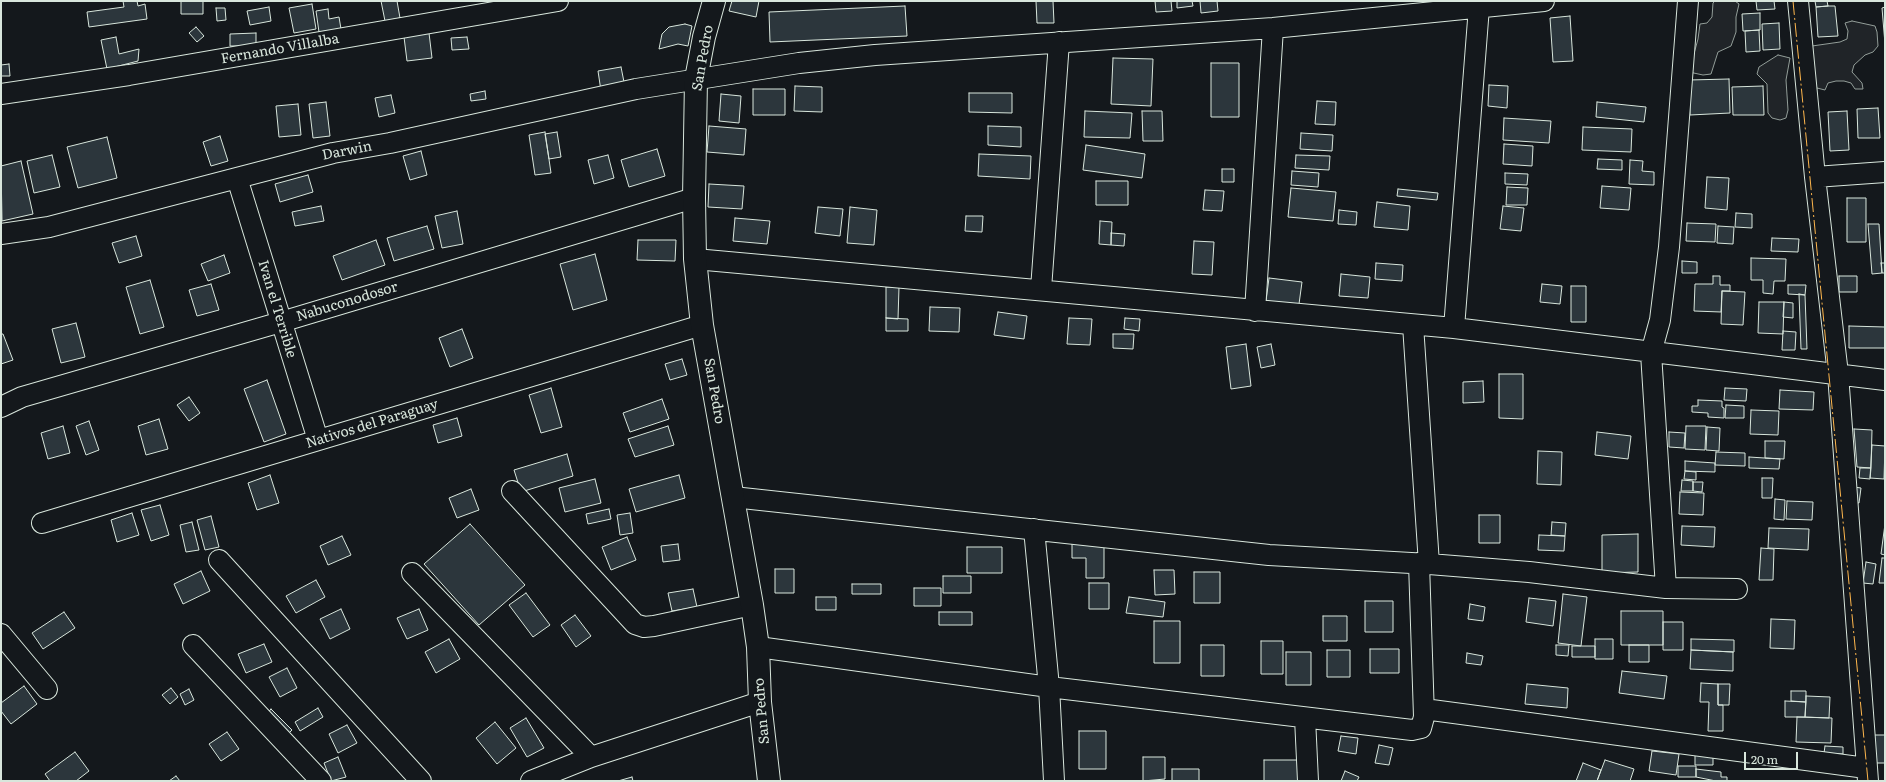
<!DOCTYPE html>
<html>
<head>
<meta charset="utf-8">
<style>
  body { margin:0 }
  #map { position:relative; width:1886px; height:782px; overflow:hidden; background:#14181c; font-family:Literata,serif }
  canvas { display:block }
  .frame { position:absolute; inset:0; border:2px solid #d8e6dc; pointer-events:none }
  .scale { position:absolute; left:1744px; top:752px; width:54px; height:18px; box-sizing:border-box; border:2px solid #d8e6dc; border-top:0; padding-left:5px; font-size:12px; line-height:14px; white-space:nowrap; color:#d8e6dc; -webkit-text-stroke:3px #14181c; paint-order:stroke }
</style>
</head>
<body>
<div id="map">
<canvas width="1886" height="782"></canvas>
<div class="frame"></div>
<div class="scale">20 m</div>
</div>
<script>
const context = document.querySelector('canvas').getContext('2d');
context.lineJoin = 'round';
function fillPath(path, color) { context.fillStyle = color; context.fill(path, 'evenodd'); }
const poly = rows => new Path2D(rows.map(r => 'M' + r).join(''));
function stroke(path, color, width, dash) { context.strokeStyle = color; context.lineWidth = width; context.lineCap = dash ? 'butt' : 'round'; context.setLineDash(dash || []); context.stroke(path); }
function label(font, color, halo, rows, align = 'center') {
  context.font = font + ' Literata,serif'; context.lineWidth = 3; context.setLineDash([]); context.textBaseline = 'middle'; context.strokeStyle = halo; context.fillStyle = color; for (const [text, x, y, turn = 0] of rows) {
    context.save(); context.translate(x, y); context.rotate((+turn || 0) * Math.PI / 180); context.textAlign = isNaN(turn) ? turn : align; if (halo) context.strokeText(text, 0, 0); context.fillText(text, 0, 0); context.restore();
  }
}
const green = poly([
  [1715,1,1735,1,1739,4,1736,17,1736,32,1731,46,1718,52,1711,74,1703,75,1689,72,1698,39,1700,24,1707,23,1712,17,1713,3,1715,1],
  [1852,21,1875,26,1877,32,1878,46,1873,52,1865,55,1854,65,1852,72,1862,83,1863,89,1855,89,1851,83,1844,81,1836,81,1828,83,1825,90,1817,88,1811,83,1812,46,1840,42,1847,39,1848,31,1845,23,1852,21],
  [1778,55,1790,58,1786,80,1788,110,1786,118,1780,120,1772,118,1768,113,1767,84,1757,74,1759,67,1778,55]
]);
const building = poly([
  [123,1,137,1,138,6,145,4,147,19,89,27,87,12,124,7,123,1],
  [181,1,203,1,203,14,181,14,181,1],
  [381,1,397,1,400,18,385,21,381,1],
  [732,1,759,1,756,17,729,11,732,1],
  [1036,1,1053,1,1054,23,1037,23,1036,1],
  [1155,1,1171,1,1172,11,1156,12,1155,1],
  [1177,1,1192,1,1193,6,1177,8,1177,1],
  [1200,1,1217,1,1218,11,1201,13,1200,1],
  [1756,1,1774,1,1775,9,1757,10,1756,1],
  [1815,1,1827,1,1828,6,1816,7,1815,1],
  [312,4,316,29,294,33,289,8,312,4],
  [905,6,907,36,770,42,769,12,905,6],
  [1828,6,1835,6,1838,36,1818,37,1816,7,1828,6],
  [269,7,271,21,250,25,247,11,269,7],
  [1885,7,1885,44,1882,8,1885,7],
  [216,8,225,8,226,20,217,21,216,8],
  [328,9,329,19,339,17,341,29,319,32,316,11,328,9],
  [1760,13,1760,30,1743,31,1742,14,1760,13],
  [1570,16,1573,61,1553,62,1550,18,1570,16],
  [1779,23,1780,49,1763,50,1762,24,1779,23],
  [685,24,692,26,688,46,678,44,659,49,662,34,669,27,685,24],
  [196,27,204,36,197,42,189,33,196,27],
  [1759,30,1760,51,1746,52,1745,31,1759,30],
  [256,33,256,46,230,46,230,34,256,33],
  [429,33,432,58,407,61,404,37,429,33],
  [116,37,119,54,139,49,138,61,107,69,101,40,116,37],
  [467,37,469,49,452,50,451,38,467,37],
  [1113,58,1153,59,1151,106,1111,104,1113,58],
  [1211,63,1239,63,1239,117,1211,117,1211,63],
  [9,64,10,76,1,76,1,65,9,64],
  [621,67,625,87,601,91,598,71,621,67],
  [1729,79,1730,113,1690,115,1689,80,1729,79],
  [1489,85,1508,86,1507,108,1488,106,1489,85],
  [795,86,822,87,822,112,794,111,795,86],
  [1763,86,1764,115,1733,115,1732,87,1763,86],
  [753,89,785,89,785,115,753,115,753,89],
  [485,91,486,99,471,101,470,94,485,91],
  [969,93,1012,93,1012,113,969,112,969,93],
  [721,94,741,96,739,123,719,121,721,94],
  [391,95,395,113,379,117,375,98,391,95],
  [1317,101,1336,102,1335,125,1315,124,1317,101],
  [326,102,330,136,313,138,309,104,326,102],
  [1597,102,1646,107,1644,122,1596,117,1597,102],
  [298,104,301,135,279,137,276,106,298,104],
  [1878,108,1880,138,1858,138,1857,109,1878,108],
  [1085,111,1132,113,1130,138,1084,137,1085,111],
  [1142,111,1162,111,1163,141,1143,141,1142,111],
  [1847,111,1849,150,1830,151,1828,112,1847,111],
  [1504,118,1551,121,1549,143,1503,140,1504,118],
  [709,126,746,129,744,155,707,152,709,126],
  [988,126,1021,127,1021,147,988,145,988,126],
  [1583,127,1632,129,1631,152,1582,150,1583,127],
  [545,132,551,173,535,175,529,135,545,132],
  [557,132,561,157,549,159,545,134,557,132],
  [1301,133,1333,135,1332,151,1300,149,1301,133],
  [220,136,228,161,211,166,203,142,220,136],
  [107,137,117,178,78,188,67,147,107,137],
  [1504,144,1533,146,1532,166,1503,164,1504,144],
  [1086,145,1145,154,1142,178,1083,170,1086,145],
  [657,149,665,176,629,187,621,160,657,149],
  [421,151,427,175,410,180,403,156,421,151],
  [979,154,1031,156,1030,179,978,176,979,154],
  [52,155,60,187,34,193,27,161,52,155],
  [608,155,614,178,594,184,588,160,608,155],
  [1296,155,1330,156,1329,170,1295,168,1296,155],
  [1598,159,1622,160,1622,170,1597,169,1598,159],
  [1630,160,1643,161,1642,171,1654,172,1654,185,1629,184,1630,160],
  [21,161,33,214,2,221,1,166,21,161],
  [1222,169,1234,169,1234,182,1222,182,1222,169],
  [1292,171,1319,173,1318,187,1291,185,1292,171],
  [1505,173,1528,174,1527,185,1505,184,1505,173],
  [308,175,313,192,280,202,275,184,308,175],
  [1707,177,1729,178,1727,210,1705,208,1707,177],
  [1096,181,1128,181,1128,205,1096,205,1096,181],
  [709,184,744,186,742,209,708,207,709,184],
  [1602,186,1631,188,1629,210,1600,208,1602,186],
  [1507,187,1528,188,1527,205,1506,205,1507,187],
  [1291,188,1336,192,1333,221,1288,217,1291,188],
  [1398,189,1438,193,1437,200,1397,196,1398,189],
  [1205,190,1224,191,1222,211,1203,210,1205,190],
  [1847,198,1866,198,1866,242,1847,242,1847,198],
  [1377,202,1410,206,1408,230,1374,227,1377,202],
  [321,206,324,221,295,226,292,212,321,206],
  [1503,206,1524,208,1521,231,1500,229,1503,206],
  [818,207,843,209,840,236,815,233,818,207],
  [850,207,877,210,874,245,847,243,850,207],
  [1339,210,1357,212,1356,225,1338,224,1339,210],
  [457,211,463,244,442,248,435,216,457,211],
  [1736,213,1752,214,1752,228,1735,227,1736,213],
  [966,216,983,216,982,232,965,231,966,216],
  [735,218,770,221,767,244,733,241,735,218],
  [1100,221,1112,222,1111,245,1099,244,1100,221],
  [1687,223,1716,224,1715,242,1686,241,1687,223],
  [1868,224,1879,224,1882,273,1872,274,1868,224],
  [427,226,434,249,394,261,387,238,427,226],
  [1718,226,1734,227,1733,244,1717,243,1718,226],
  [1111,233,1125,234,1124,246,1111,245,1111,233],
  [136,236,142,256,119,263,112,243,136,236],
  [1772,238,1799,239,1798,252,1771,251,1772,238],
  [376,240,385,265,342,280,333,256,376,240],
  [638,240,676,240,675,261,637,260,638,240],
  [1194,241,1214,242,1212,275,1192,274,1194,241],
  [595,254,607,300,573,310,560,264,595,254],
  [224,255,230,273,208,281,201,264,224,255],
  [1751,258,1786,259,1785,281,1774,281,1773,294,1763,293,1763,280,1751,280,1751,258],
  [1682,261,1697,262,1697,273,1682,273,1682,261],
  [1376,263,1403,265,1402,281,1375,279,1376,263],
  [1881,263,1885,263,1885,273,1882,273,1881,263],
  [1341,274,1370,277,1368,298,1339,296,1341,274],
  [1713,276,1720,276,1720,285,1730,285,1730,291,1722,291,1721,312,1694,311,1695,284,1713,284,1713,276],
  [1839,276,1857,276,1857,292,1839,292,1839,276],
  [1269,278,1302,282,1299,304,1266,301,1269,278],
  [150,280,164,327,140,334,126,287,150,280],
  [211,284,219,310,197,316,189,290,211,284],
  [1542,284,1562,286,1560,304,1540,302,1542,284],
  [1788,285,1806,285,1805,295,1788,294,1788,285],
  [1571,286,1586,286,1586,322,1571,322,1571,286],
  [886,287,899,287,898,319,886,318,886,287],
  [1722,291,1745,292,1743,325,1721,324,1722,291],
  [1799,294,1805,295,1807,349,1801,349,1799,294],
  [1759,302,1784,302,1783,334,1758,333,1759,302],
  [1784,302,1793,303,1793,318,1783,317,1784,302],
  [930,307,960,308,959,332,929,331,930,307],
  [998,312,1027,316,1024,339,994,335,998,312],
  [886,318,908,319,908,331,886,331,886,318],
  [1069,318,1092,319,1090,345,1067,344,1069,318],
  [1125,318,1140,319,1139,331,1124,329,1125,318],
  [76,323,85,357,61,363,52,329,76,323],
  [1849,326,1885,327,1885,348,1849,348,1849,326],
  [462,329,473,358,450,367,439,338,462,329],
  [1783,331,1796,332,1795,350,1782,350,1783,331],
  [1,334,3,334,13,360,1,364,1,334],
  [1113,334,1134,334,1133,349,1113,348,1113,334],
  [1246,344,1251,386,1231,389,1226,347,1246,344],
  [1271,344,1275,365,1261,368,1257,347,1271,344],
  [682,359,687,375,670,380,665,364,682,359],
  [1499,374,1523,374,1523,419,1499,418,1499,374],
  [267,380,286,434,264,442,244,389,267,380],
  [1483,381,1484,402,1463,403,1463,382,1483,381],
  [551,388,562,427,541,433,529,395,551,388],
  [1725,388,1747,389,1746,401,1724,400,1725,388],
  [1780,390,1814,392,1813,410,1779,409,1780,390],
  [189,397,200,413,189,421,177,405,189,397],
  [662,399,669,419,630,432,623,413,662,399],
  [1698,400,1722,401,1722,407,1724,408,1724,418,1708,417,1708,413,1692,412,1692,406,1698,406,1698,400],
  [1726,405,1744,406,1744,418,1725,418,1726,405],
  [1751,410,1779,411,1778,435,1750,434,1751,410],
  [457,418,462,436,438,443,433,425,457,418],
  [159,419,168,449,146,455,138,426,159,419],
  [89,421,99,450,86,455,76,426,89,421],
  [63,426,70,453,48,459,41,433,63,426],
  [668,426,674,445,635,457,628,439,668,426],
  [1686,426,1706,426,1705,450,1685,449,1686,426],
  [1707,427,1720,428,1719,451,1706,450,1707,427],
  [1854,429,1872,430,1871,468,1857,467,1854,429],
  [1597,432,1631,436,1628,459,1595,455,1597,432],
  [1669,432,1685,433,1684,448,1669,447,1669,432],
  [1765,441,1785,441,1784,459,1765,458,1765,441],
  [1872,445,1885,446,1884,479,1870,478,1872,445],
  [1538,451,1562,452,1561,485,1537,484,1538,451],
  [1716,452,1745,453,1745,466,1715,465,1716,452],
  [567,454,573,476,521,492,514,470,567,454],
  [1749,457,1780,459,1779,469,1749,468,1749,457],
  [1685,461,1715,463,1715,472,1685,471,1685,461],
  [1860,468,1871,468,1870,479,1859,478,1860,468],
  [1685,471,1696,472,1696,480,1684,479,1685,471],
  [270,475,279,503,257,510,248,483,270,475],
  [679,475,685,498,636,512,629,489,679,475],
  [1762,478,1773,478,1772,498,1762,498,1762,478],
  [595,479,601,503,565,512,559,488,595,479],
  [1682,480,1693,481,1693,491,1681,491,1682,480],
  [1693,482,1703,482,1702,492,1693,491,1693,482],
  [1854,487,1861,488,1859,503,1852,502,1854,487],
  [471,489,479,510,457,518,449,498,471,489],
  [1680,492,1704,493,1703,515,1679,514,1680,492],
  [1775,499,1785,500,1784,520,1774,519,1775,499],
  [1787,501,1813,502,1812,520,1786,519,1787,501],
  [160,505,169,535,151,541,141,510,160,505],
  [609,509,611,519,588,524,586,514,609,509],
  [132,513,139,535,117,542,111,520,132,513],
  [630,513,633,533,620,535,617,515,630,513],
  [1479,515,1500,515,1500,543,1479,543,1479,515],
  [211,516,219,547,205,550,197,520,211,516],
  [192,522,199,550,186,552,180,525,192,522],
  [1552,522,1566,523,1565,536,1551,535,1552,522],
  [470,524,525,585,479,625,424,564,470,524],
  [1885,524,1885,555,1881,554,1885,524],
  [1682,526,1715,527,1714,547,1681,545,1682,526],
  [1769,528,1809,529,1808,550,1768,548,1769,528],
  [1638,534,1638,572,1602,573,1602,535,1638,534],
  [1539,535,1565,536,1564,551,1538,550,1539,535],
  [342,536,351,555,328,565,320,546,342,536],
  [627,537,636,560,611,570,602,547,627,537],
  [1072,542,1104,542,1104,578,1086,578,1086,558,1072,558,1072,542],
  [678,544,680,560,663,562,661,546,678,544],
  [967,547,1002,547,1002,573,967,573,967,547],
  [1761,548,1774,549,1773,580,1759,580,1761,548],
  [1882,558,1885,558,1885,583,1879,583,1882,558],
  [1866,562,1876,564,1873,584,1863,583,1866,562],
  [775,569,794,569,794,593,775,593,775,569],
  [1154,570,1174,570,1175,594,1155,595,1154,570],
  [201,571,210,591,183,604,174,584,201,571],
  [1194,572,1220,572,1220,603,1194,603,1194,572],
  [943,576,971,576,971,593,943,593,943,576],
  [316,580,325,597,296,613,286,596,316,580],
  [1089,583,1109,583,1109,609,1089,609,1089,583],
  [852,584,881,584,881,594,852,594,852,584],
  [914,588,941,588,941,606,914,606,914,588],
  [693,589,697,607,672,611,668,593,693,589],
  [526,593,550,625,533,637,509,605,526,593],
  [1563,594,1587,597,1581,646,1558,643,1563,594],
  [816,597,836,597,836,610,816,610,816,597],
  [1129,597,1165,602,1163,617,1126,613,1129,597],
  [1529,598,1556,601,1553,626,1526,622,1529,598],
  [1365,601,1393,601,1393,632,1365,632,1365,601],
  [1470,604,1485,607,1483,621,1468,619,1470,604],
  [341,609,350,629,330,639,320,619,341,609],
  [419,609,428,630,407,639,397,618,419,609],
  [1621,611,1663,611,1663,645,1621,645,1621,611],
  [64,612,75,628,43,649,32,633,64,612],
  [939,612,972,612,972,625,939,625,939,612],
  [575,615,591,636,576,647,561,625,575,615],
  [1323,616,1347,616,1347,641,1323,641,1323,616],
  [1771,619,1795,620,1794,649,1770,648,1771,619],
  [1154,621,1180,621,1180,663,1154,663,1154,621],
  [1663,622,1683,622,1683,650,1663,650,1663,622],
  [449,639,460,659,436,673,425,652,449,639],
  [1595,639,1613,639,1613,659,1595,659,1595,639],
  [1691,639,1734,640,1734,652,1691,650,1691,639],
  [1261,641,1283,641,1283,674,1261,674,1261,641],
  [264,644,272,662,246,673,238,654,264,644],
  [1201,645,1224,645,1224,676,1201,676,1201,645],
  [1556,645,1569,645,1568,656,1556,655,1556,645],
  [1629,645,1649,645,1649,662,1629,662,1629,645],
  [1572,646,1595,646,1595,657,1572,657,1572,646],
  [1370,649,1399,649,1399,673,1370,673,1370,649],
  [1327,650,1350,650,1350,677,1327,677,1327,650],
  [1691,650,1733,652,1733,671,1690,669,1691,650],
  [1286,652,1311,652,1311,685,1286,685,1286,652],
  [1467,653,1483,656,1481,665,1466,663,1467,653],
  [287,668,297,688,280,697,269,677,287,668],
  [1622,671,1667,676,1664,699,1619,693,1622,671],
  [1701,683,1718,684,1718,705,1723,705,1723,731,1708,731,1709,702,1700,702,1701,683],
  [1527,684,1568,688,1567,708,1525,704,1527,684],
  [1718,684,1730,684,1729,705,1718,705,1718,684],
  [24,686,37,704,11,724,1,711,1,703,24,686],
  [171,688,178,697,170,704,162,695,171,688],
  [189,689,194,700,185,705,180,694,189,689],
  [1791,691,1806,691,1806,702,1791,701,1791,691],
  [1806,696,1830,697,1829,718,1805,717,1806,696],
  [1785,701,1806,702,1805,717,1785,717,1785,701],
  [318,708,323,717,300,731,295,722,318,708],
  [271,709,292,730,285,737,265,716,271,709],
  [1797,717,1832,718,1831,743,1796,742,1797,717],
  [526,718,544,748,527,757,510,728,526,718],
  [495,722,516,748,497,764,476,738,495,722],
  [347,725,357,743,338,753,329,734,347,725],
  [1079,731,1106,731,1106,769,1079,769,1079,731],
  [227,732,239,749,221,761,209,744,227,732],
  [1873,735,1885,735,1885,763,1872,763,1873,735],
  [1341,736,1358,738,1356,754,1338,751,1341,736],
  [1379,745,1393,748,1389,765,1375,763,1379,745],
  [1825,746,1843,747,1843,754,1824,753,1825,746],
  [1695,747,1713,748,1713,765,1695,765,1695,747],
  [1652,751,1679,754,1676,775,1649,771,1652,751],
  [75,752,89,771,76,781,50,781,45,774,75,752],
  [338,757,346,777,331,781,324,763,338,757],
  [1143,757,1165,757,1165,779,1143,781,1143,757],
  [1264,760,1298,760,1298,781,1264,781,1264,760],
  [1605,760,1634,769,1630,781,1597,781,1605,760],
  [1583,763,1601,770,1597,781,1576,781,1583,763],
  [1678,766,1696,766,1696,777,1678,777,1678,766],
  [1172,769,1199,769,1199,781,1172,781,1172,769],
  [1696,769,1721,772,1721,777,1727,777,1727,781,1716,781,1696,777,1696,769],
  [1345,771,1359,777,1357,781,1341,781,1345,771],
  [176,776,180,781,169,781,176,776],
  [632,777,633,781,618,781,632,777]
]);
const minor = poly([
  [1798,1,1815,177,1838,374,1868,781],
  [1,94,129,75,558,1],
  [1815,177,1885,172],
  [237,178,318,440],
  [1,234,49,227,333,153,390,143,636,89,799,63,875,55,1273,28,1544,1],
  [695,259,1454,328,1885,380],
  [1041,289,1059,42],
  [1255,311,1273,28],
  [1413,325,1429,564],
  [1454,328,1479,7],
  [1,407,22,397,281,322,694,198],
  [512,491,635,624,644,627,654,626,752,605],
  [733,497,1269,555,1429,564,1529,572,1666,588,1737,589],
  [42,523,702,325],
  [1034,529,1049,687,1054,781],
  [219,560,421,781],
  [412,573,591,757],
  [1666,588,1651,353,1660,320,1669,247,1688,1],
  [1,634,47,689],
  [193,645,321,781],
  [758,647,1049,687,1412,730,1421,728,1424,717,1419,563],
  [1424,709,1866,768],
  [1305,718,1308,781],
  [531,781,591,757,760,702]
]);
const major = poly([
  [714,1,704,37,696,79,694,198,695,259,702,325,752,605,758,647,760,702,769,781]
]);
const power = poly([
  [1793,1,1868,781]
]);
const streetNames = [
  ["Fernando Villalba",280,49,-10],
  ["San Pedro",703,58,-80],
  ["Darwin",347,151,-11],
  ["Nabuconodosor",347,302,-17],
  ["Ivan el Terrible",277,309,73],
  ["San Pedro",714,391,80],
  ["Nativos del Paraguay",372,424,-17],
  ["San Pedro",762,711,-95]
];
fillPath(green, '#202428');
stroke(green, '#939e99', 1);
fillPath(building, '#2c363c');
stroke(building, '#d8e6dc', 1);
stroke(minor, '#d8e6dc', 22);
stroke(major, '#d8e6dc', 24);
stroke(minor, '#14181c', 20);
stroke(major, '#14181c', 22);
stroke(power, '#ffb74d', 1, [14, 3, 2, 3]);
label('14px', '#d8e6dc', '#14181c', streetNames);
</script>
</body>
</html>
